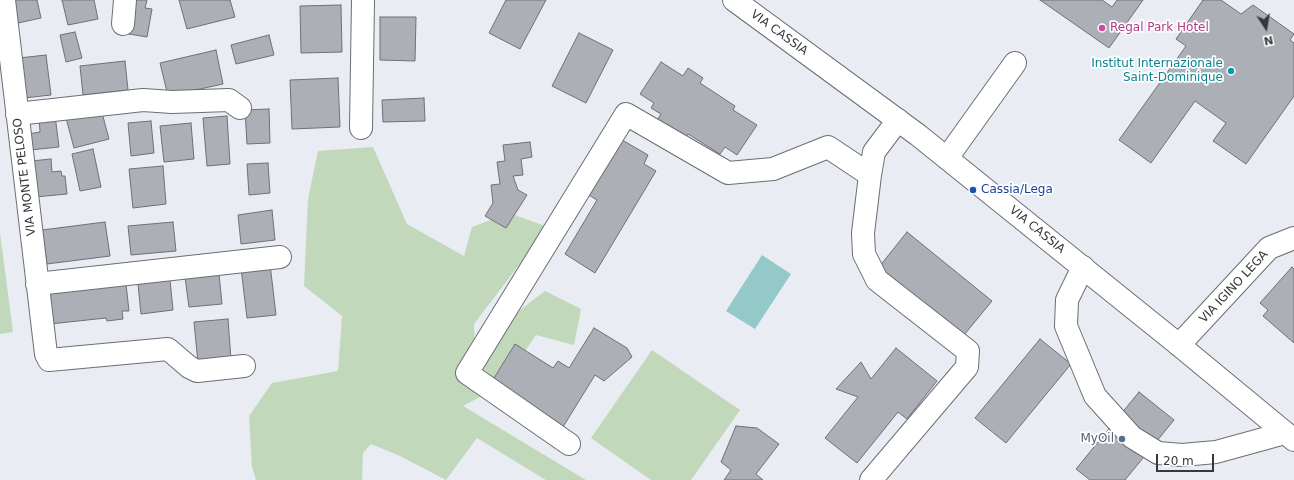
<!DOCTYPE html>
<html>
<head>
<meta charset="utf-8">
<style>
  body { margin:0 }
  #map { position:relative; width:1294px; height:480px; overflow:hidden; background:#e9ecf3; font-family:"DejaVu Sans",sans-serif }
  canvas { display:block }
  .north { position:absolute; left:1246px; top:8px; width:40px; height:40px; -webkit-text-stroke:3px #fff; paint-order:stroke; rotate:168deg; font-size:11px; font-weight:700; line-height:16px; text-align:center; color:#37383b }
  .north::after { content:''; display:block; margin:auto; width:14px; height:18px; background:#37383b; clip-path:polygon(50% 0,100% 100%,50% 72%,0 100%) }
  .scale { position:absolute; left:1156px; top:454px; width:58px; height:18px; box-sizing:border-box; border:2px solid #37383b; border-top:0; padding-left:5px; font-size:12px; line-height:14px; white-space:nowrap; color:#37383b; -webkit-text-stroke:3px #fff; paint-order:stroke }
</style>
</head>
<body>
<div id="map">
<canvas width="1294" height="480"></canvas>
<div class="north">N</div>
<div class="scale">20 m</div>
</div>
<script>
const context = document.querySelector('canvas').getContext('2d');
context.lineJoin = 'round';
function fillPath(path, color) { context.fillStyle = color; context.fill(path, 'evenodd'); }
const poly = rows => new Path2D(rows.map(r => 'M' + r).join(''));
function stroke(path, color, width, dash) { context.strokeStyle = color; context.lineWidth = width; context.lineCap = dash ? 'butt' : 'round'; context.setLineDash(dash || []); context.stroke(path); }
function label(font, color, halo, rows, align = 'center') {
  context.font = font + ' "DejaVu Sans",sans-serif'; context.lineWidth = 3.5; context.setLineDash([]); context.textBaseline = 'middle'; context.strokeStyle = halo; context.fillStyle = color; for (const [text, x, y, turn = 0] of rows) {
    context.save(); context.translate(x, y); context.rotate((+turn || 0) * Math.PI / 180); context.textAlign = isNaN(turn) ? turn : align; if (halo) context.strokeText(text, 0, 0); context.fillText(text, 0, 0); context.restore();
  }
}
const green = poly([
  [373,147,407,224,464,256,472,227,509,213,548,227,474,324,475,361,486,336,545,291,581,309,574,345,536,335,502,385,463,406,586,480,546,480,477,438,446,480,400,456,371,444,363,453,362,480,256,480,252,467,249,416,272,383,338,371,342,316,304,286,308,199,318,151],
  [0,233,13,332,0,334],
  [652,350,740,410,691,480,651,480,591,438]
]);
const water = poly([
  [762,255,791,274,755,329,726,311]
]);
const building = poly([
  [13,0,37,0,41,18,18,23,13,0],
  [62,0,94,0,98,19,68,25,62,0],
  [129,0,147,0,145,8,152,9,147,37,123,33,129,0],
  [179,0,230,0,235,17,187,29,179,0],
  [506,0,546,0,520,49,489,33,506,0],
  [1040,0,1102,0,1112,7,1117,0,1143,0,1109,48,1040,0],
  [1203,0,1221,0,1241,14,1253,5,1294,34,1290,40,1294,43,1294,96,1246,164,1213,141,1226,123,1195,101,1151,163,1119,140,1186,46,1176,39,1203,0],
  [341,5,342,52,301,53,300,6,341,5],
  [380,17,416,17,415,61,380,60,380,17],
  [75,32,82,58,66,62,60,35,75,32],
  [579,33,613,50,586,103,552,86,579,33],
  [269,35,274,55,236,64,231,45,269,35],
  [216,50,223,84,168,96,160,63,216,50],
  [46,55,51,95,24,98,19,58,46,55],
  [125,61,128,90,83,95,80,66,125,61],
  [661,62,683,76,688,68,703,78,700,83,735,106,733,110,757,125,737,155,725,147,720,154,688,134,686,137,653,126,661,114,651,108,654,103,640,94,661,62],
  [338,78,340,127,292,129,290,80,338,78],
  [424,98,425,121,383,122,382,100,424,98],
  [101,109,109,139,74,148,66,118,101,109],
  [269,109,270,143,247,144,245,110,269,109],
  [55,115,59,147,30,150,28,134,40,132,39,116,55,115],
  [227,116,230,164,207,166,203,118,227,116],
  [151,121,154,153,131,156,128,123,151,121],
  [191,123,194,159,164,162,160,126,191,123],
  [617,137,648,155,644,164,656,171,595,273,565,254,597,200,584,192,617,137],
  [530,142,532,157,521,159,523,175,513,176,518,190,527,195,506,228,485,216,493,203,491,185,500,184,497,162,505,161,503,145,530,142],
  [93,149,101,187,80,191,72,154,93,149],
  [51,159,52,172,61,171,62,176,65,176,67,194,35,197,31,161,51,159],
  [268,163,270,193,249,195,247,164,268,163],
  [163,166,166,204,133,208,129,169,163,166],
  [272,210,275,240,241,244,238,215,272,210],
  [105,222,110,256,47,264,42,230,105,222],
  [173,222,176,251,131,255,128,226,173,222],
  [907,232,992,301,964,335,879,267,907,232],
  [270,264,276,315,247,318,241,268,270,264],
  [1292,267,1294,269,1294,343,1263,316,1268,310,1260,303,1292,267],
  [219,274,222,304,189,307,185,277,219,274],
  [170,280,173,310,141,314,138,284,170,280],
  [126,284,129,311,122,311,123,319,107,321,106,318,50,324,47,294,126,284],
  [228,319,231,360,198,363,194,322,228,319],
  [594,328,627,348,632,357,604,381,595,375,563,427,491,383,515,344,553,368,558,361,569,368,594,328],
  [1040,339,1071,364,1006,443,975,418,1040,339],
  [896,348,937,381,907,419,898,412,857,463,825,438,858,397,836,389,861,362,871,379,896,348],
  [1139,392,1174,420,1125,480,1090,480,1076,469,1139,392],
  [736,426,757,428,779,444,756,474,763,480,724,480,731,470,721,462,736,426]
]);
const minor = poly([
  [4,0,46,354,49,360,168,349,189,367,197,371,244,366],
  [123,24,125,0],
  [17,114,143,100,172,102,229,100,240,108],
  [361,128,363,0],
  [947,158,1015,63],
  [1083,267,1067,300,1066,326,1095,396,1132,437,1158,453,1182,455,1216,452,1285,433],
  [37,284,280,257],
  [1179,345,1269,248,1294,238],
  [569,444,467,373,626,114,728,173,773,169,828,147,870,175],
  [871,480,967,367,968,351,877,280,864,254,863,233,870,175,874,152,898,120]
]);
const major = poly([
  [734,0,918,135,1179,345,1294,440]
]);
const markers = [
  [1102,28,4,"#d1479c"],
  [1231,71,4,"#0f9aa8"],
  [973,190,4,"#1a4fb4"],
  [1122,439,4,"#5c6f8a"]
];
const hotelNames = [
  ["Regal Park Hotel",1110,28]
];
const streetNames = [
  ["VIA CASSIA",779,33,36],
  ["VIA MONTE PELOSO",25,177,-97],
  ["VIA CASSIA",1037,230,39],
  ["VIA IGINO LEGA",1234,287,-47]
];
const cultureNames = [
  ["Institut Internazionale",1223,64],
  ["Saint-Dominique",1223,78]
];
const transitNames = [
  ["Cassia/Lega",981,190]
];
const serviceNames = [
  ["MyOil",1114,439]
];
fillPath(green, '#c1d8bb');
fillPath(water, '#93c9c9');
fillPath(building, '#acafb6');
stroke(building, '#6e7076', 1);
stroke(minor, '#6c6e74', 24);
stroke(major, '#6c6e74', 24);
stroke(minor, '#fff', 22);
stroke(major, '#fff', 22);
for (const [x, y, r, color] of markers) { const dot = new Path2D(); dot.arc(x, y, r, 0, 2 * Math.PI); context.fillStyle = color; context.fill(dot); stroke(dot, '#fff', 1.5); }
label('12px', '#b23c85', '#fff', hotelNames, 'left');
label('12px', '#37383b', '#fff', streetNames);
label('12px', '#0d838f', '#fff', cultureNames, 'right');
label('12px', '#164399', '#fff', transitNames, 'left');
label('12px', '#4e5e75', '#fff', serviceNames, 'right');
</script>
</body>
</html>
